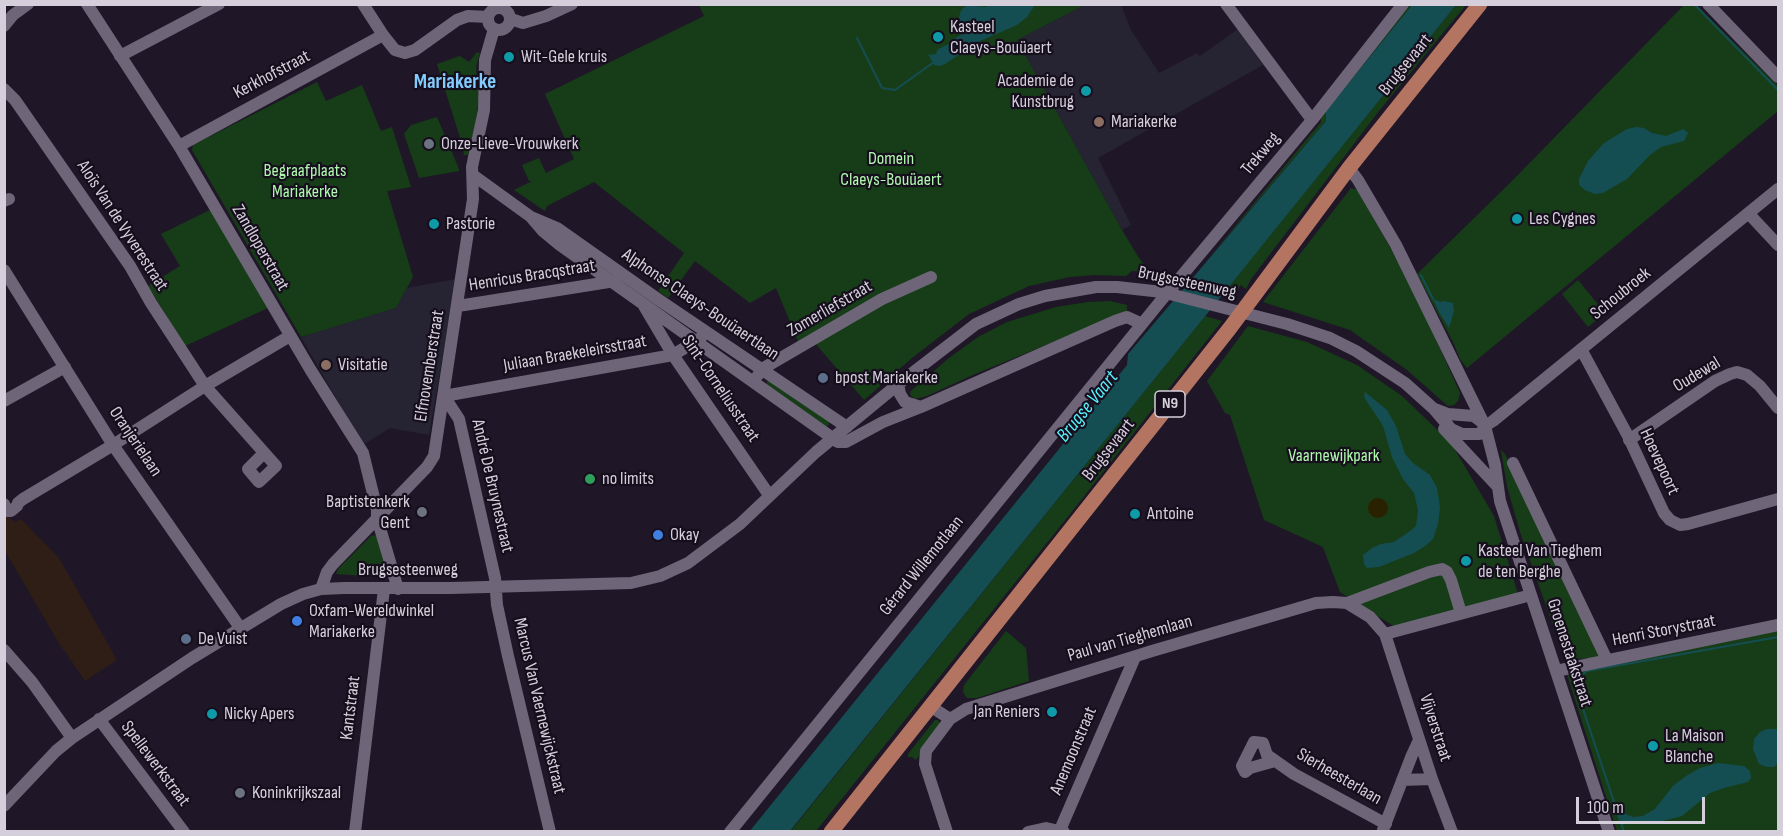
<!DOCTYPE html>
<html>
<head>
<meta charset="utf-8">
<style>
  body { margin:0 }
  #map { position:relative; width:1783px; height:836px; overflow:hidden; background:#1f1727; font-family:"Sofia Sans Condensed",sans-serif }
  canvas { display:block }
  .frame { position:absolute; inset:0; border:6px solid #d4cfda; pointer-events:none }
  .scale { position:absolute; left:1576px; top:797px; width:129px; height:27px; box-sizing:border-box; border:3px solid #d4cfda; border-top:0; padding-left:8px; font-size:18px; line-height:21px; white-space:nowrap; color:#d4cfda; -webkit-text-stroke:4px #160e1d; paint-order:stroke }
</style>
</head>
<body>
<div id="map">
<canvas width="1783" height="836"></canvas>
<div class="frame"></div>
<div class="scale">100 m</div>
</div>
<script>
const context = document.querySelector('canvas').getContext('2d');
context.lineJoin = 'round';
function fillPath(path, color) { context.fillStyle = color; context.fill(path, 'evenodd'); }
const poly = rows => new Path2D(rows.map(r => 'M' + r).join(''));
function stroke(path, color, width, dash) { context.strokeStyle = color; context.lineWidth = width; context.lineCap = dash ? 'butt' : 'round'; context.setLineDash(dash || []); context.stroke(path); }
function label(font, color, halo, rows, align = 'center') {
  context.font = font + ' "Sofia Sans Condensed",sans-serif'; context.lineWidth = 4.5; context.setLineDash([]); context.textBaseline = 'middle'; context.strokeStyle = halo; context.fillStyle = color; for (const [text, x, y, turn = 0] of rows) {
    context.save(); context.translate(x, y); context.rotate((+turn || 0) * Math.PI / 180); context.textAlign = isNaN(turn) ? turn : align; if (halo) context.strokeText(text, 0, 0); context.fillText(text, 0, 0); context.restore();
  }
}
const industrial = poly([
  [4,514,15,522,21,519,59,558,117,660,85,681,64,650,63,650,5,551]
]);
const education = poly([
  [1085,5,1121,5,1131,30,1159,73,1197,53,1200,56,1238,29,1263,65,1098,158,1131,225,1122,230,1017,40],
  [456,279,429,435,390,428,363,445,301,337,396,308,407,288]
]);
const green = poly([
  [699,5,1085,5,1017,40,1122,230,1139,258,1150,272,1132,271,1126,276,1095,275,1070,277,1029,286,969,314,912,358,864,400,808,335,798,341,776,288,750,303,695,261,668,298,658,291,684,253,594,182,547,206,545,211,514,190,532,181,529,181,522,165,539,158,546,173,574,159,545,94,704,16],
  [1407,5,1412,5,1326,111,1326,121,1207,260,1321,122,1321,114],
  [1456,5,1466,5,1379,111,1251,279,1246,289,1241,285,1233,295,1237,299,1221,295],
  [1684,5,1696,5,1778,86,1778,111,1467,368,1460,359,1454,344,1417,274,1511,182],
  [477,52,480,53,476,67,479,97,474,134,468,155,464,155,462,144,437,64,460,56,469,62],
  [317,82,326,101,362,85,381,131,392,127,411,187,387,191,413,277,396,308,301,337,192,150,193,145],
  [437,117,459,169,459,171,419,178,404,134,411,125],
  [1351,188,1358,190,1414,291,1460,393,1458,401,1454,405,1448,406,1407,370,1350,330,1263,302],
  [212,209,268,308,185,346,148,286,180,266,161,234],
  [1578,280,1605,313,1588,327,1562,294],
  [1110,301,1127,305,1127,315,1095,325,975,374,927,396,915,399,911,396,910,392,913,389,949,358,978,337,1007,322,1056,307,1088,302],
  [1205,316,1222,321,1074,509,816,831,790,832],
  [1248,326,1307,342,1357,365,1402,396,1451,443,1494,516,1518,594,1395,627,1340,592,1323,547,1264,520,1230,415,1225,413,1207,381],
  [768,380,830,420,828,426,826,427,766,384],
  [1501,450,1505,454,1602,658,1565,659,1520,532,1507,486],
  [375,535,378,539,386,573,385,577,336,574,338,569,371,536],
  [1778,629,1778,831,1617,831,1567,675],
  [1006,631,1026,648,1029,681,977,698,967,698,963,692,964,685],
  [935,720,938,720,940,724,938,728,916,760,912,757,908,757,908,754]
]);
const sand = poly([
  '1368 508a10 10 0 1 1 20 0a10 10 0 1 1-20 0Z'
]);
const water = poly([
  [990,5,1035,5,1027,17,1017,25,978,42,945,64,940,66,934,65,928,54,932,55,936,54,938,49,951,43,951,40,963,34,958,21,961,10,967,5,985,7],
  [1412,5,1456,5,790,831,749,832,1127,365,1128,354,1326,121,1326,111],
  [1636,127,1644,128,1652,133,1666,136,1683,129,1688,133,1684,141,1661,147,1650,155,1627,179,1603,193,1595,194,1585,190,1579,185,1579,179,1588,161,1604,143,1627,129],
  [1433,299,1440,302,1444,301,1453,303,1454,311,1449,328,1439,312],
  [1365,392,1387,410,1396,426,1405,454,1413,463,1430,475,1437,488,1440,507,1438,524,1433,539,1425,546,1414,553,1379,567,1367,568,1364,564,1363,555,1372,548,1381,544,1394,542,1410,531,1416,526,1418,510,1414,493,1403,479,1392,457,1383,426,1364,397],
  [1767,729,1776,729,1778,730,1778,763,1774,767,1767,767,1759,764,1753,749,1754,739,1760,732],
  [1718,763,1744,766,1750,771,1751,778,1748,782,1724,788,1710,793,1682,816,1654,823,1632,821,1623,825,1618,811,1633,817,1643,816,1655,809,1673,786,1686,776,1700,768]
]);
const stream = poly([
  [1694,4,1778,90],
  [857,38,882,88,895,90,934,62],
  [1421,275,1433,299],
  [1624,832,1579,697,1577,684,1579,677,1587,671,1778,637]
]);
const minor = poly([
  [87,4,179,146,310,369,363,453,377,510,377,518,398,589],
  [363,4,383,35,395,50,405,53,415,50,457,20,468,16,488,17],
  [1226,4,1312,120],
  [1708,4,1778,77],
  '488 19a11 11 0 1 1 22 0a11 11 0 1 1-22 0Z',
  [511,19,523,23,546,16,572,4],
  [4,26,13,15,28,4],
  [120,56,219,4],
  [4,89,15,100,130,266,151,303,205,386,276,466,259,482,248,469,264,453],
  [179,146,383,35],
  [1349,168,1358,180,1396,245,1485,426,1495,465,1500,501,1609,832],
  [473,175,531,217,557,228,659,300,847,427],
  [4,201,9,199],
  [1749,214,1778,245],
  [531,217,543,231,560,245,838,442,846,442,883,422,921,407,1115,321,1127,317,1142,324],
  [4,270,113,445,241,629],
  [458,306,615,281],
  [644,306,673,355,769,495],
  [1581,349,1628,436,1664,513,1670,520,1680,525,1688,524,1778,499],
  [758,375,762,369,882,299,931,277],
  [898,384,900,394,905,402,921,407],
  [444,396,459,419,495,578,497,605,508,656,550,832],
  [444,396,673,355,701,338],
  [4,401,65,367],
  [1435,409,1448,414,1474,416,1483,423],
  [1485,426,1493,421,1778,189],
  [1444,429,1497,486],
  [1629,440,1715,381,1730,374,1737,372,1747,375,1760,386,1778,408],
  [1513,463,1607,660],
  [4,504,7,511,11,511,17,506,18,503,23,499,113,445,205,386,290,336],
  [321,589,327,572,333,564,427,467,434,456,473,199,472,167,484,110,485,60,494,29],
  [1347,603,1429,572,1442,569,1447,572,1451,580,1461,613],
  [1385,634,1531,595],
  [4,650,32,682,72,738],
  [1556,671,1778,625],
  [930,706,950,719,966,709,1152,651,1316,603,1333,602,1347,603,1370,617,1385,634,1432,779,1452,832],
  [99,719,184,832],
  [1275,761,1250,768,1245,772,1242,766,1254,742,1263,743,1267,755,1294,774,1386,824],
  [1402,780,1432,779],
  [4,806,56,751,72,738,192,658,281,604,303,594,321,589,344,588,451,588,631,583,660,576,688,563,740,524,816,452,902,381,976,324,1019,304,1045,296,1096,287,1117,287,1162,292,1287,324,1330,338,1356,351,1405,383,1434,409,1451,429,1462,434,1480,434,1485,426],
  [1060,830,1135,657],
  [1383,830,1412,755,1419,740],
  [355,832,384,589],
  [730,832,1159,303,1312,120,1403,4],
  [947,832,925,764,926,751,950,719],
  [1028,832,1046,828,1064,832]
]);
const major = poly([
  [831,832,1230,328,1349,168,1480,4]
]);
const markers = [
  [938,37,6,"#0f9aa8"],
  [509,57,6,"#0f9aa8"],
  [1086,91,6,"#0f9aa8"],
  [1099,122,6,"#8d6e63"],
  [429,144,6,"#6b7280"],
  [1517,219,6,"#0f9aa8"],
  [434,224,6,"#0f9aa8"],
  [326,365,6,"#8d6e63"],
  [823,378,6,"#5c6f8a"],
  [590,479,6,"#2e9e5b"],
  [422,512,6,"#6b7280"],
  [1135,514,6,"#0f9aa8"],
  [658,535,6,"#3f7fe0"],
  [1466,561,6,"#0f9aa8"],
  [297,621,6,"#3f7fe0"],
  [186,639,6,"#5c6f8a"],
  [1052,712,6,"#0f9aa8"],
  [212,714,6,"#0f9aa8"],
  [1653,746,6,"#0f9aa8"],
  [240,793,6,"#6b7280"]
];
const shields = [
  [1170,404,30]
];
const shieldNames = [
  ["N9",1170,404]
];
const poiNames = [
  ["Kasteel",950,27],
  ["Claeys-Bouüaert",950,48],
  ["Wit-Gele kruis",521,57],
  ["Academie de",1074,81,"right"],
  ["Kunstbrug",1074,102,"right"],
  ["Mariakerke",1111,122],
  ["Onze-Lieve-Vrouwkerk",441,144],
  ["Les Cygnes",1529,219],
  ["Pastorie",446,224],
  ["Visitatie",338,365],
  ["bpost Mariakerke",835,378],
  ["no limits",602,479],
  ["Baptistenkerk",410,502,"right"],
  ["Gent",410,523,"right"],
  ["Antoine",1147,514],
  ["Okay",670,535],
  ["Kasteel Van Tieghem",1478,551],
  ["de ten Berghe",1478,572],
  ["Oxfam-Wereldwinkel",309,611],
  ["Mariakerke",309,632],
  ["De Vuist",198,639],
  ["Jan Reniers",1040,712,"right"],
  ["Nicky Apers",224,714],
  ["La Maison",1665,736],
  ["Blanche",1665,757],
  ["Koninkrijkszaal",252,793]
];
const streetNames = [
  ["Brugsevaart",1406,65,-51],
  ["Kerkhofstraat",272,75,-28],
  ["Trekweg",1261,154,-50],
  ["Aloïs Van de Vyverestraat",122,226,57],
  ["Zandloperstraat",260,248,60],
  ["Henricus Bracqstraat",532,276,-9],
  ["Brugsesteenweg",1187,283,12],
  ["Schoubroek",1621,294,-39],
  ["Alphonse Claeys-Bouüaertlaan",700,305,34],
  ["Zomerliefstraat",830,309,-30],
  ["Juliaan Braekeleirsstraat",575,354,-10],
  ["Elfnovemberstraat",430,366,-81],
  ["Oudewal",1697,375,-31],
  ["Sint-Corneliusstraat",720,389,56],
  ["Oranjerielaan",135,442,56],
  ["Brugsevaart",1109,450,-52],
  ["Hoevepoort",1659,462,65],
  ["André De Bruynestraat",492,486,77],
  ["Gérard Willemotlaan",922,566,-51],
  ["Brugsesteenweg",408,570],
  ["Henri Storystraat",1664,631,-11],
  ["Paul van Tieghemlaan",1130,639,-16],
  ["Groenestaakstraat",1569,653,72],
  ["Marcus Van Vaernewijckstraat",539,706,77],
  ["Kantstraat",351,708,-83],
  ["Vijverstraat",1435,728,72],
  ["Anemoonstraat",1074,751,-67],
  ["Spellewerkstraat",155,764,53],
  ["Sierheesterlaan",1339,777,30]
];
const parkNames = [
  ["Domein",891,159],
  ["Claeys-Bouüaert",891,180],
  ["Begraafplaats",305,171],
  ["Mariakerke",305,192],
  ["Vaarnewijkpark",1334,456]
];
const waterNames = [
  ["Brugse Vaart",1088,407,-51]
];
const quarterNames = [
  ["Mariakerke",455,83]
];
fillPath(industrial, '#2e1e16');
fillPath(education, '#262433');
fillPath(green, '#173d18');
fillPath(sand, '#2a2101');
fillPath(water, '#144e53');
stroke(stream, '#144e53', 2);
stroke(minor, '#6e6578', 12);
stroke(major, '#b37562', 15);
for (const [x, y, r, color] of markers) { const dot = new Path2D(); dot.arc(x, y, r, 0, 2 * Math.PI); context.fillStyle = color; context.fill(dot); stroke(dot, '#160e1d', 2); }
for (const [x, y, w] of shields) { const box = new Path2D(); box.roundRect(x - w / 2, y - 13, w, 26, 4.5); context.fillStyle = '#160e1d'; context.fill(box); stroke(box, '#d4cfda', 1.5); }
label('bold 16px', '#d4cfda', null, shieldNames);
label('18px', '#d4cfda', '#160e1d', poiNames, 'left');
label('18px', '#d4cfda', '#160e1d', streetNames);
label('18px', '#aef9ac', '#160e1d', parkNames);
label('italic 20px', '#56effc', '#160e1d', waterNames);
label('bold 21px', '#83cbfc', '#160e1d', quarterNames);
</script>
</body>
</html>
